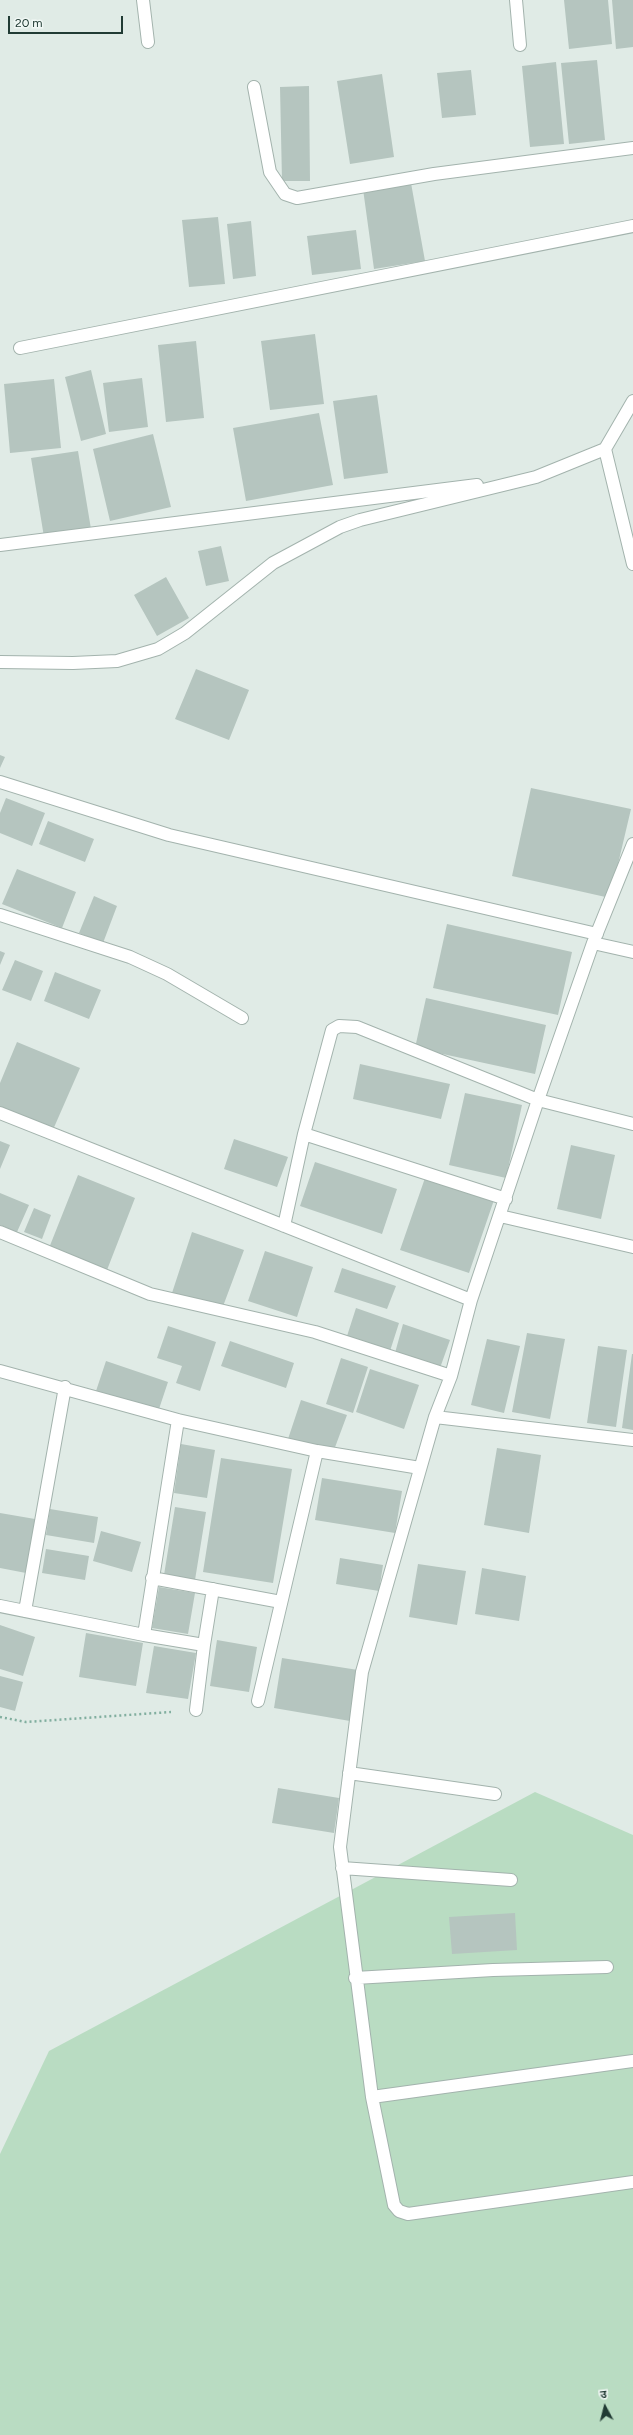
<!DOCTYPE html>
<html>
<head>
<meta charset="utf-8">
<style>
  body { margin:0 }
  #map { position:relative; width:633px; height:2435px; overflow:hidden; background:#e0ebe6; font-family:Figtree,"Noto Sans Devanagari",sans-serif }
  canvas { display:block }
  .north { position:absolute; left:585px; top:2387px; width:40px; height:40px; -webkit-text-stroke:3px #f0f7f4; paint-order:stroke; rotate:353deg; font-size:11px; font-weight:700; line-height:16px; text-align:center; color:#213b34 }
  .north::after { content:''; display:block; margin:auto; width:14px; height:18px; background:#213b34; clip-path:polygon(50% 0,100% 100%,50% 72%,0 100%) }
  .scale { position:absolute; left:8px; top:16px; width:115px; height:18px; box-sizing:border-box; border:2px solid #213b34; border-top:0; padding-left:5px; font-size:12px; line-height:14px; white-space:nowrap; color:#213b34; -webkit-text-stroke:3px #f0f7f4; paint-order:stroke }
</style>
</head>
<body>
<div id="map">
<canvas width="633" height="2435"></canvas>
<div class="north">उ</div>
<div class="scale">20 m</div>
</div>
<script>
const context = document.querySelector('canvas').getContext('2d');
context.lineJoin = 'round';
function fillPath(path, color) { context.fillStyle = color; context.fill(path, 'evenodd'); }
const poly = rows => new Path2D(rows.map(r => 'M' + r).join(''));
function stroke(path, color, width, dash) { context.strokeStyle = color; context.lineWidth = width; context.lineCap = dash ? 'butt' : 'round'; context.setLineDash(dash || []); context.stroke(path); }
const green = poly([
  [535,1792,633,1835,633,2435,0,2435,0,2154,49,2051]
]);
const building = poly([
  [564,0,608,0,612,44,569,49],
  [612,0,633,0,633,47,616,49],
  [597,60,605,140,569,144,561,63],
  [556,62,564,144,530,147,522,66],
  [471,70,476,115,442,118,437,73],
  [382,74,394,157,350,164,337,81],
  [309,86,310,181,282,181,280,87],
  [411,183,425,261,374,269,363,189],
  [218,217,225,284,189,287,182,220],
  [251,221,256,276,233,279,227,224],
  [356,230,361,269,312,275,307,236],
  [315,334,324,404,270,410,261,341],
  [196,341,204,418,166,422,158,345],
  [91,370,106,434,81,441,65,377],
  [142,378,148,427,109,432,103,383],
  [54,379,61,448,10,453,4,384],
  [377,395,388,473,344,479,333,401],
  [319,413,333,485,246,501,233,428],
  [153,434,171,507,110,521,93,449],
  [78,451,91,529,44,537,31,458],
  [221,546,229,581,206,586,198,551],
  [166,577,189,618,157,636,134,595],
  [196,669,249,690,229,740,175,719],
  [0,755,5,757,0,768],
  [531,788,631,809,610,898,512,876],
  [6,798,45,813,32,846,0,833,0,813],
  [48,821,94,839,85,862,39,844],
  [17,869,76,892,62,928,2,904],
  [94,896,117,906,103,943,79,933],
  [447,924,572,952,558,1015,433,988],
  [0,951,5,953,0,965],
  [15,960,43,971,31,1001,2,990],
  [55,972,101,990,89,1019,44,1001],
  [426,998,546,1025,535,1074,415,1048],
  [17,1042,80,1068,52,1132,0,1111,0,1083],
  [360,1064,450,1084,441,1119,353,1099],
  [465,1093,522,1105,506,1178,449,1165],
  [234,1139,288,1157,277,1187,224,1169],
  [0,1141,10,1145,0,1169],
  [571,1145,615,1155,601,1219,557,1209],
  [315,1162,397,1189,382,1234,300,1206],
  [78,1175,135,1198,107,1270,49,1248],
  [425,1178,494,1200,469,1273,400,1250],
  [0,1193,29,1205,17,1232,0,1225],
  [34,1208,51,1215,42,1239,24,1232],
  [192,1232,244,1250,222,1309,171,1296],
  [265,1251,313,1267,297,1317,248,1301],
  [342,1268,396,1286,387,1309,334,1292],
  [356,1308,399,1323,390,1351,347,1336],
  [403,1324,450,1340,440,1368,395,1353],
  [168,1326,216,1342,200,1391,176,1383,182,1366,157,1358],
  [527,1333,565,1339,550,1419,512,1412],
  [487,1339,520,1346,504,1413,471,1405],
  [230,1341,294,1363,286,1388,221,1366],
  [598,1346,627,1350,616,1427,587,1423],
  [632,1354,633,1354,633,1430,622,1428],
  [341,1358,368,1367,353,1413,326,1404],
  [106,1361,168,1382,158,1412,96,1391],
  [370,1369,419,1385,404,1429,356,1412],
  [301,1400,347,1415,334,1450,288,1439],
  [181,1444,215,1450,207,1498,174,1493],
  [497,1448,541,1455,529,1533,484,1525],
  [221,1458,292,1469,273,1583,203,1572],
  [322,1478,402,1491,395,1533,315,1520],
  [175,1507,206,1512,195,1580,164,1575],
  [50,1509,98,1517,94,1543,46,1535],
  [0,1513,35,1519,26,1573,0,1568],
  [101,1531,141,1542,132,1572,93,1561],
  [46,1549,89,1556,85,1580,42,1573],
  [340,1558,383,1565,379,1591,336,1584],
  [418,1564,466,1571,457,1625,409,1617],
  [482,1568,526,1576,519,1621,475,1614],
  [159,1587,195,1593,188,1634,152,1628],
  [0,1625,35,1637,23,1676,0,1669],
  [86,1633,143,1643,136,1686,79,1677],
  [217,1640,257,1647,249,1692,210,1686],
  [154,1646,196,1653,188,1699,146,1693],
  [282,1658,358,1670,350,1721,274,1708],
  [0,1676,23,1682,15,1711,0,1707],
  [278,1788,339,1798,334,1833,272,1823],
  [515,1913,517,1950,452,1954,449,1917]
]);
const path = poly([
  [0,1717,26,1722,171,1712]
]);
const minor = poly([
  [143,0,148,42],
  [516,0,520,45],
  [254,87,270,172,285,194,297,198,434,174,633,148],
  [20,348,633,226],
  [605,449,633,564],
  [0,545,477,485],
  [0,662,73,663,117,661,158,649,185,633,273,563,340,527,360,520,536,477,605,449,633,401],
  [0,782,169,835,597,934],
  [633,844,593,943,538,1100,471,1300,451,1376,435,1417,362,1672,340,1847,372,2097,394,2205,399,2211,408,2214,633,2182],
  [0,915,130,957,167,974,242,1018],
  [593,943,633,952],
  [0,1113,471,1300],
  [304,1134,506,1199],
  [500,1216,633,1247],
  [284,1226,304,1134,332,1030,339,1026,357,1027,538,1100,633,1124],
  [0,1232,150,1294,315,1332,451,1376],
  [0,1371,178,1420,317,1451,420,1468],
  [435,1417,633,1440],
  [152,1578,281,1602],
  [0,1606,144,1635,204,1645,213,1589],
  [25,1611,65,1387],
  [144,1635,178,1420],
  [258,1701,317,1451],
  [196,1710,204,1645],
  [349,1773,495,1794],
  [342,1868,511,1880],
  [355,1978,493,1970,607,1967],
  [372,2097,633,2061]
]);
fillPath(green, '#b9dcc2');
fillPath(building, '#b5c5bf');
stroke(minor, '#a3b3ad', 14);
stroke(path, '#81ae9f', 2.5, [2, 3]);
stroke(minor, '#fff', 12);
</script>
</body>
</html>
